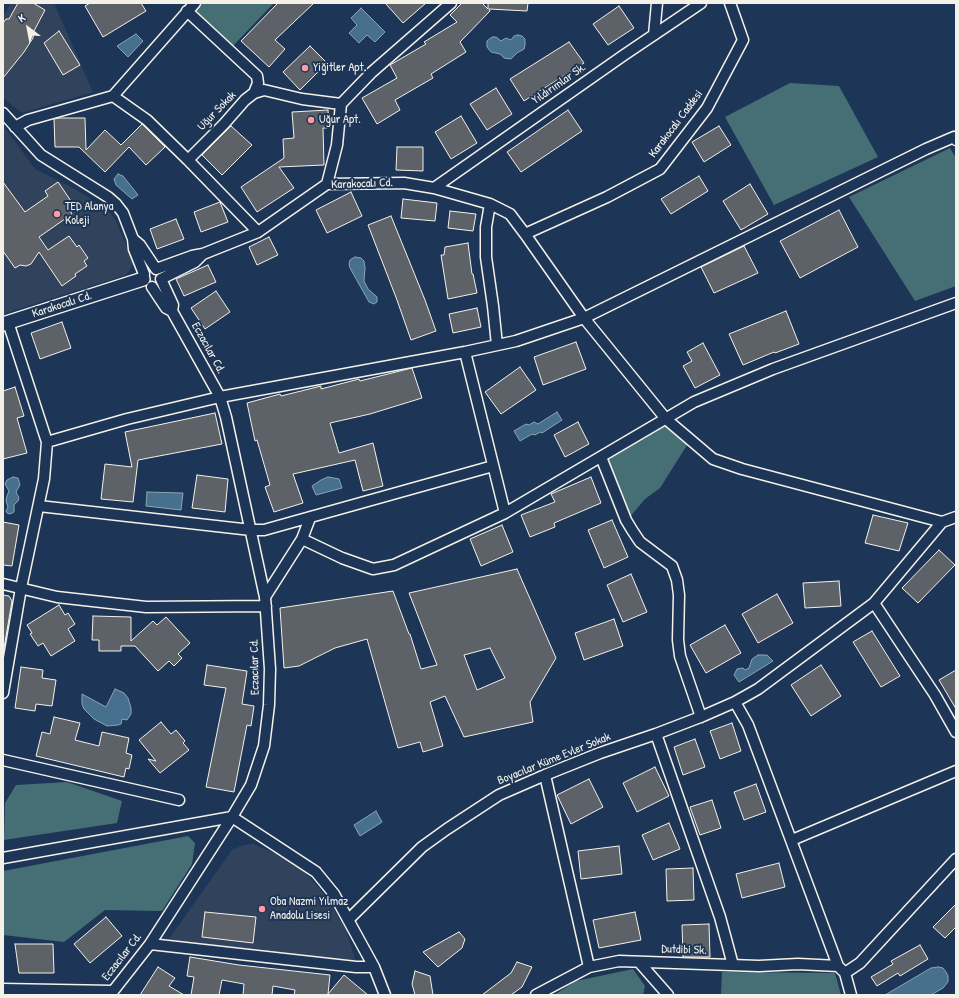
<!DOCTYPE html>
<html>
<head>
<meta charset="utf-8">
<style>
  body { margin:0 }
  #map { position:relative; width:959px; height:998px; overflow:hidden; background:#1d3557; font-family:"Patrick Hand",sans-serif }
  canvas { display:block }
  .frame { position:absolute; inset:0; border:4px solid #f4f1e8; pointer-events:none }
  .north { position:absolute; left:8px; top:8px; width:40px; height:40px; -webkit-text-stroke:3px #1d3557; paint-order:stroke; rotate:328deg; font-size:11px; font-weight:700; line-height:16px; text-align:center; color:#f4f1e8 }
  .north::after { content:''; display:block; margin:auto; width:14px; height:18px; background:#f4f1e8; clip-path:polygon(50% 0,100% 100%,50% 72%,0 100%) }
</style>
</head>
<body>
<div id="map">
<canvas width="959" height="998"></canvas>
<div class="frame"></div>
<div class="north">K</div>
</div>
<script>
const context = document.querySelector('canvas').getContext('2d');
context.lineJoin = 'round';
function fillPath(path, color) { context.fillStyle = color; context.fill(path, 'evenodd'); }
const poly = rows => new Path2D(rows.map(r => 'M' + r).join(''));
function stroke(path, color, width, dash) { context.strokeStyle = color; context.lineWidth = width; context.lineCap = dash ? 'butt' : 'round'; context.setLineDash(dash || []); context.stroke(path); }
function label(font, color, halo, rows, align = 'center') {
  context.font = font + ' "Patrick Hand",sans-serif'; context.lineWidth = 4; context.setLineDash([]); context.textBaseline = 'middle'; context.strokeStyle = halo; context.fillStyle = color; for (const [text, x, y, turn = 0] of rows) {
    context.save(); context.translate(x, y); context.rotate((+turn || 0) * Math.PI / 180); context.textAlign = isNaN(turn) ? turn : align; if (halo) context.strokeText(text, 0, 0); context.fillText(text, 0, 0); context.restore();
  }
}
const built = poly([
  [11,3,54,3,93,92,22,113,3,98,3,16],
  [3,128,5,128,35,169,73,188,105,207,116,221,134,263,126,275,3,314],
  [253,844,289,859,302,869,321,890,346,929,356,963,166,943,232,850,243,845]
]);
const green = poly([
  [198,3,274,3,230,49,190,11],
  [790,83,839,86,878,157,774,205,725,117],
  [950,148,956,158,956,286,915,301,849,197],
  [666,422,689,442,660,488,645,499,629,518,605,458],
  [67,782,122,801,117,823,4,840,5,803,16,785],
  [188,836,195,843,192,864,162,911,105,910,64,942,3,935,3,871],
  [633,969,645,986,643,995,554,995,576,981],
  [722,972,835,973,841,995,721,995]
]);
const water = poly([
  [361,8,385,32,375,42,367,35,359,43,349,33,357,25,351,18,361,8],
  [136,34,143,41,128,57,117,46,136,34],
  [518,35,522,36,525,39,525,45,524,49,517,53,511,59,504,58,500,54,491,52,487,47,487,41,492,37,496,37,501,41,506,38,511,40,514,36,518,35],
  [118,174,123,176,138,195,132,199,116,185,114,179,118,174],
  [355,257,361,258,364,261,365,268,364,281,368,289,377,297,377,302,374,304,369,302,350,268,349,264,350,260,355,257],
  [557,412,562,420,542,433,540,432,535,435,532,434,520,441,514,431,526,424,529,425,534,422,538,424,557,412],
  [13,477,18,478,20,485,16,492,19,498,18,501,14,505,14,512,10,514,7,513,6,511,8,507,6,501,7,496,9,491,5,484,7,480,13,477],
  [328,477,339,479,342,488,316,495,312,486,321,480,328,477],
  [147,492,183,493,181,510,146,506,147,492],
  [758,655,767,655,773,661,739,682,734,675,737,669,743,668,745,670,749,668,752,659,758,655],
  [115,689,124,693,128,698,131,708,131,714,127,720,122,719,121,724,118,725,107,726,94,719,84,709,82,704,82,694,106,707,115,689],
  [376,811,382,822,360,836,354,825,376,811],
  [938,967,943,968,946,972,948,976,948,982,943,988,931,995,885,995,931,968,938,967]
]);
const building = poly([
  [18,3,33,3,45,10,34,31,33,38,24,52,3,78,3,23,6,19,9,19,18,3],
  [90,3,141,3,146,11,103,37,85,6,90,3],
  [278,3,314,3,275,40,285,49,269,67,241,41,278,3],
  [385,3,426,3,403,23,385,3],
  [462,3,482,3,488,9,488,3,528,3,527,11,489,9,490,11,460,42,466,52,431,74,433,78,395,100,400,110,377,124,362,98,397,78,390,65,426,44,424,42,457,22,450,15,462,3],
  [619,6,634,28,608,45,593,24,619,6],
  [59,31,80,65,63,75,44,43,59,31],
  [569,42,584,63,524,101,510,79,569,42],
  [310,46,327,63,300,90,283,72,310,46],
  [496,88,512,114,487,130,470,104,496,88],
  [328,110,329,128,323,128,324,165,279,167,294,188,257,212,241,187,284,158,283,139,294,138,292,112,328,110],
  [568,110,582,131,521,172,507,152,568,110],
  [461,116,477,143,451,159,435,132,461,116],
  [59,118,85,118,86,150,105,130,121,145,142,124,165,147,146,165,129,147,105,172,79,147,55,147,54,119,59,118],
  [231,126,252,145,222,175,202,155,231,126],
  [719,126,731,145,704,162,692,142,719,126],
  [397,147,423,147,423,171,396,170,397,147],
  [699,176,708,191,671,214,661,199,699,176],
  [3,182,25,212,48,196,45,191,58,182,75,207,70,210,72,214,39,237,48,250,69,236,77,247,79,245,88,258,84,261,87,266,75,274,76,276,62,286,39,252,31,264,26,266,20,265,15,268,3,251,3,182],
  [750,184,768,214,741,230,723,201,750,184],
  [351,192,362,216,327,233,316,210,351,192],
  [403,199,437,203,435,221,401,218,403,199],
  [220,202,228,222,201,232,194,212,220,202],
  [839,210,858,247,800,278,780,241,839,210],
  [450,211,476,214,473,231,448,228,450,211],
  [391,216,425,300,436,331,411,340,397,300,368,225,391,216],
  [176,219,184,239,157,249,150,229,176,219],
  [269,237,278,255,257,265,249,247,269,237],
  [468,243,472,274,473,274,477,293,448,299,441,255,444,255,445,247,468,243],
  [744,246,758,273,714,293,701,267,744,246],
  [208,265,216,282,184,296,176,279,208,265],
  [216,291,230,312,205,329,191,308,216,291],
  [477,308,481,327,453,333,449,314,477,308],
  [786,311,799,344,775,353,774,352,743,365,729,334,786,311],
  [62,322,71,348,40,359,31,333,62,322],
  [576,342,586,369,543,385,534,357,576,342],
  [703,343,720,375,695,388,683,366,692,361,687,352,703,343],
  [520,367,536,390,501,414,485,392,520,367],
  [412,368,422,398,370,414,330,423,339,453,373,443,383,486,363,491,355,460,293,474,303,503,274,512,265,487,270,485,257,440,255,441,247,403,280,394,281,396,321,386,321,389,359,379,360,381,412,368],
  [15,387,24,416,17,418,27,453,3,459,3,391,15,387],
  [215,413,222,444,138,460,133,502,101,499,105,464,132,467,125,432,215,413],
  [578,422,589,444,565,457,554,435,578,422],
  [197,475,228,479,225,512,192,508,197,475],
  [591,477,601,503,554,523,555,527,530,537,521,515,555,502,551,494,591,477],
  [873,515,908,523,899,551,865,543,873,515],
  [612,520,628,557,604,568,588,530,612,520],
  [3,522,19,525,12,566,3,565,3,522],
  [502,525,513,552,481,566,470,539,502,525],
  [939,550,955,565,918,603,902,588,939,550],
  [517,569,556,658,530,702,533,722,464,737,445,696,430,702,443,746,423,752,420,742,398,748,367,639,335,648,299,666,284,668,280,608,393,591,409,634,410,634,421,669,437,665,409,593,517,569],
  [490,648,505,678,477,690,464,655,490,648],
  [631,574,647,612,623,622,607,585,631,574],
  [839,581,841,606,805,608,803,583,839,581],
  [777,594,793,623,758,643,742,614,777,594],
  [3,595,9,596,12,601,3,654,3,595],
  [59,605,65,615,68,613,75,624,68,629,75,641,51,656,43,643,38,646,30,634,32,633,27,625,59,605],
  [93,616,131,617,131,641,153,621,157,625,166,617,190,643,178,654,182,658,174,666,169,661,158,671,135,646,121,646,121,651,99,651,99,640,92,640,93,616],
  [614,619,623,646,584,660,575,633,614,619],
  [725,625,741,653,706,673,690,645,725,625],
  [872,631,900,676,881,687,853,642,872,631],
  [207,665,247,671,242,704,254,706,251,726,247,725,234,792,206,787,226,688,204,685,207,665],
  [821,665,841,696,811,716,791,685,821,665],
  [21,667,43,670,42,678,56,680,52,706,36,704,35,711,15,708,21,667],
  [956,670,956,709,939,680,956,670],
  [54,717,80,723,75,740,99,746,102,732,129,738,126,753,132,755,129,769,126,768,124,777,36,756,42,732,50,734,54,717],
  [161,722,171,734,176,730,185,741,183,743,189,750,160,773,148,759,156,761,139,740,161,722],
  [732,723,741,751,720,759,710,731,732,723],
  [695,739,705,767,683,775,674,747,695,739],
  [655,767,669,796,637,812,623,783,655,767],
  [589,779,603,807,571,824,557,795,589,779],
  [756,784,766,812,744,820,734,792,756,784],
  [712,800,721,828,700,835,690,807,712,800],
  [669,823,680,849,653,860,642,835,669,823],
  [619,846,622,874,581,879,578,851,619,846],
  [779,863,785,887,742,898,736,874,779,863],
  [693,868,694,900,667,901,666,869,693,868],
  [956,904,956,927,945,938,933,927,956,904],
  [205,912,256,917,253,943,202,937,205,912],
  [635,912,641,940,599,948,593,920,635,912],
  [106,917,122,936,90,963,74,944,106,917],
  [709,924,710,957,683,957,682,925,709,924],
  [459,932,465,939,462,948,438,967,423,952,459,932],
  [15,944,53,944,54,973,19,973,15,944],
  [920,945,928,959,900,976,898,973,877,986,871,977,893,964,891,961,920,945],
  [190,957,239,965,330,975,328,994,344,975,368,995,294,995,295,990,273,986,272,995,243,995,244,984,222,980,219,995,191,995,194,977,187,976,190,957],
  [517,962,532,967,522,987,511,995,482,995,511,973,517,962],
  [158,967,175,978,169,986,184,995,140,995,158,967],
  [415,971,430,976,433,995,415,995,412,984,415,971]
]);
const minor = poly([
  [187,11,257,76,258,83,254,93],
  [654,35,657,3],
  [113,96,195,3],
  [3,113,41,155,108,197,116,204,123,213,133,239],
  [15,127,28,120,113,96,147,120,188,160,258,232],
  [188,160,224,124,245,100,254,93,264,90,302,99,341,104],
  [327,184,337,145,341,104,372,72,451,3],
  [434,188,624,55,701,3],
  [490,204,486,227,486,257,493,306,497,345],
  [525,234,607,197,660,169,707,108,743,40,730,3],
  [203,254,258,232,327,184,404,183,434,188,490,204,510,214,525,234,584,318,666,419,713,459,742,469,942,522,956,517],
  [144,274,134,249,133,239,140,245,156,269,192,256,203,254,195,262,161,279,173,305,172,311,166,308,152,287],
  [465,352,505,513],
  [47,442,127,419,220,397,465,352,516,341,584,318,926,149,954,137,956,140],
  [601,457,626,520,632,530,640,542,672,566,677,580,679,595,678,640,680,656,701,717],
  [39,506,251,530,264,530,493,466],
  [302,539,342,558,373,569,394,565,505,513,694,402,773,369,956,303],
  [3,584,57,597,146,607,266,606],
  [265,597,302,539,310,518],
  [874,603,935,695,956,732],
  [3,693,21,588,44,479,47,442,8,322],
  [735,702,748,725,838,966,845,973,851,995],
  [656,734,720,917,733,965],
  [3,760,179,800],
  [545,775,589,967],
  [792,840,956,771],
  [3,858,232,817,316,872,334,894,374,967,385,995],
  [348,920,422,847,447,829,499,795,545,775,600,753,656,734,703,716,735,702,758,689,874,603,942,522],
  [150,944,356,967,374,967],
  [639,962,668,995],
  [845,973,860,963,956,859],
  [3,989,112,991],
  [110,995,150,944,232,817,251,785,264,746,269,705,270,669,265,597,226,417,220,397,172,311],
  [536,995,589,967,619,961,759,966,798,964,838,966]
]);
const tertiary = poly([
  [3,324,143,279]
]);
const markers = [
  [305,68,4,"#ff9aa2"],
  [311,120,4,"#ff9aa2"],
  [57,214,4,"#ff9aa2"],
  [262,909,4,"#ff9aa2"]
];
const poiNames = [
  ["Yiğitler Apt.",313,68],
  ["Uğur Apt.",319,120],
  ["TED Alanya",65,207],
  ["Koleji",65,221],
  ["Oba Nazmi Yılmaz",270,902],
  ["Anadolu Lisesi",270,916]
];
const streetNames = [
  ["Yıldırımlar Sk.",559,84,-35],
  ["Uğur Sokak",217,111,-46],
  ["Karakocalı Caddesi",676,124,-53],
  ["Karakocalı Cd.",362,184,-2],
  ["Karakocalı Cd.",62,305,-18],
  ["Eczacılar Cd.",208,348,61],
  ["Eczacılar Cd.",255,667,-91],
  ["Boyacılar Küme Evler Sokak",554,759,-22],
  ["Dutdibi Sk.",684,950,2],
  ["Eczacılar Cd.",122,957,-52]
];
fillPath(built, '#30425c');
fillPath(green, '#466f75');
fillPath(water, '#46708e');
stroke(water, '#8ca4b2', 1);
fillPath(building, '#5d6168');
stroke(building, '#f4f1e8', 1);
stroke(minor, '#f4f1e8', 13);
stroke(tertiary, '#f4f1e8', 16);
stroke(minor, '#1d3557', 10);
stroke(tertiary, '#1d3557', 13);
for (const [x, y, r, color] of markers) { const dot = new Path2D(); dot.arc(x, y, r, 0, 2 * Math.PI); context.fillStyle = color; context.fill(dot); stroke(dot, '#1d3557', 1.5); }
label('12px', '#f4f1e8', '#1d3557', poiNames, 'left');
label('12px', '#f4f1e8', '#1d3557', streetNames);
</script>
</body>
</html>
